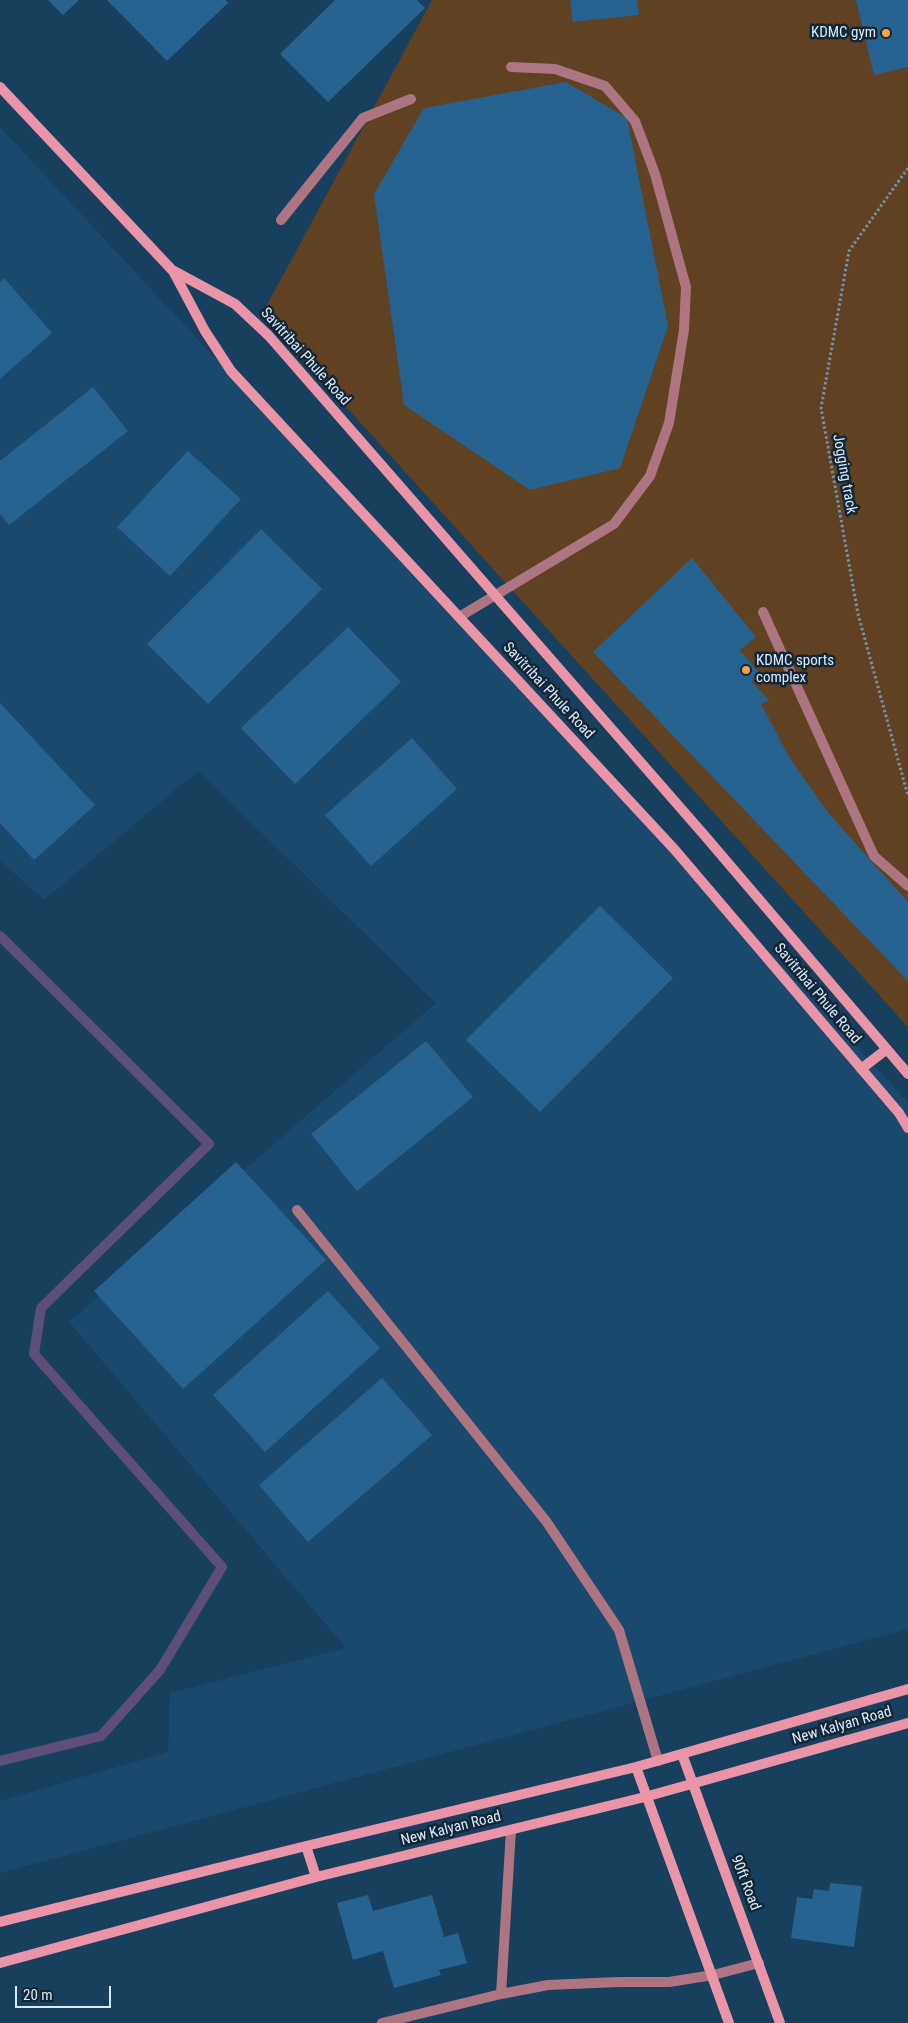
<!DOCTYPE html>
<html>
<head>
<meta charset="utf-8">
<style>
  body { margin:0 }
  #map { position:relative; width:908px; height:2023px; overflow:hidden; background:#173f5e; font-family:"Roboto Condensed",sans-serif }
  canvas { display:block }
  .scale { position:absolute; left:15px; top:1986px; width:96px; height:22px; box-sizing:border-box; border:2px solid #d6ecff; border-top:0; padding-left:6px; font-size:15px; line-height:18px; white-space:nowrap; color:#d6ecff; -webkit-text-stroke:4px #142533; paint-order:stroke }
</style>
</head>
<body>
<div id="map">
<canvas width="908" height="2023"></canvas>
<div class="scale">20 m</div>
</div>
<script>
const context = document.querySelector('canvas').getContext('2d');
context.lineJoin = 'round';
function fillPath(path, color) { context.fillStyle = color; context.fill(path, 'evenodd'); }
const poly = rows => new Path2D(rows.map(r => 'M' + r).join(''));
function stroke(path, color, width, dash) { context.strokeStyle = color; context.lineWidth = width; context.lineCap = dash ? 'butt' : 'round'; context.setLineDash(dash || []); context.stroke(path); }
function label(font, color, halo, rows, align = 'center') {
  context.font = font + ' "Roboto Condensed",sans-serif'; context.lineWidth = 5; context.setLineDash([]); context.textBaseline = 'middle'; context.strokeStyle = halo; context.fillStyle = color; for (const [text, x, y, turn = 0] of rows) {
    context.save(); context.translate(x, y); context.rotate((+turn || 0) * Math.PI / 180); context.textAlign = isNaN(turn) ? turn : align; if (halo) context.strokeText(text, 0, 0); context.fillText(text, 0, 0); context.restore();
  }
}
const built = poly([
  [0,127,908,1102,908,1629,0,1873,0,1801,168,1752,170,1693,346,1648,69,1322,436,1003,198,771,44,900,0,860]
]);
const green = poly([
  [432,0,908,0,908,1027,262,314]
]);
const stream = poly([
  [0,936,209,1144,41,1308,34,1354,222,1567,160,1670,101,1736,0,1761]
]);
const building = poly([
  [48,0,79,0,63,15],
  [107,0,226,0,228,3,167,61],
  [335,0,417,0,425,8,328,102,280,54],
  [570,0,637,0,639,15,573,22],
  [856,0,908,0,908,67,874,75],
  [566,82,627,118,668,326,620,468,530,490,404,405,374,194,424,108],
  [4,278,52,333,0,379,0,282],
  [93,387,128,431,9,525,0,514,0,461],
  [188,451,241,499,170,576,117,527],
  [261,529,322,589,208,704,147,644],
  [692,558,756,637,740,650,761,675,751,681,769,700,761,704,791,760,829,814,908,902,908,981,593,652],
  [348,627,401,682,295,784,241,728],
  [0,703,95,805,34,860,0,823],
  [412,738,457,789,371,866,325,815],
  [600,906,673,978,540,1112,466,1040],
  [426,1041,473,1097,357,1191,311,1134],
  [236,1162,326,1260,183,1389,94,1291],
  [328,1291,380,1348,265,1452,213,1395],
  [382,1378,432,1435,308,1542,259,1485],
  [830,1883,862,1886,854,1947,791,1938,797,1897,812,1899,814,1889,829,1891],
  [368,1895,373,1911,432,1895,444,1937,458,1933,467,1963,439,1970,441,1975,394,1988,383,1951,353,1960,337,1903]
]);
const path = poly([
  [908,168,849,251,821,408,858,614,908,796]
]);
const lane = poly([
  [281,220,363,118,411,99],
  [763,612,874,856,908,886],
  [459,617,614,524,650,476,669,423,684,330,686,287,655,174,635,121,605,86,555,69,511,67],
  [297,1210,546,1521,619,1630,658,1761]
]);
const street = poly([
  [501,1994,511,1830],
  [382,2023,501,1994,548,1985,619,1982,669,1982,713,1975,759,1963]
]);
const secondary = poly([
  [0,87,173,271,205,331,231,371,675,850,899,1113,908,1128],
  [174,271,235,304,269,336,705,836,908,1074],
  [861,1069,887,1049],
  [682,1754,780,2023],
  [636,1767,729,2023],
  [306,1846,316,1877],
  [0,1922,306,1846,636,1767,908,1689],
  [0,1963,316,1877,645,1797,908,1723]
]);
const markers = [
  [886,33,5,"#f6a247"],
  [746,670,5,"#f6a247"]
];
const poiNames = [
  ["KDMC gym",876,33],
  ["KDMC sports",756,661,"left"],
  ["complex",756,678,"left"]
];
const streetNames = [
  ["Savitribai Phule Road",305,357,48],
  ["Jogging track",844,474,80],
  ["Savitribai Phule Road",548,691,47],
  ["Savitribai Phule Road",817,994,50],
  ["New Kalyan Road",842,1726,-16],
  ["New Kalyan Road",451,1829,-14],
  ["90ft Road",745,1883,69]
];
fillPath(built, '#1a496e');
fillPath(green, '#604121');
stroke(stream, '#5d4f7a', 10);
fillPath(building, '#276390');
stroke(path, '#7292ab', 3, [2.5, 2.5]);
stroke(lane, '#ac7581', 10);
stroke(street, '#ac7581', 10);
stroke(secondary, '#ea94a8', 10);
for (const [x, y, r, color] of markers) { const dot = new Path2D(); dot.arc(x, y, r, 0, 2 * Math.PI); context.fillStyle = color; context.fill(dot); stroke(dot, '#142533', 2); }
label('15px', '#d6ecff', '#142533', poiNames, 'right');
label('15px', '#d6ecff', '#142533', streetNames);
</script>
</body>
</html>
